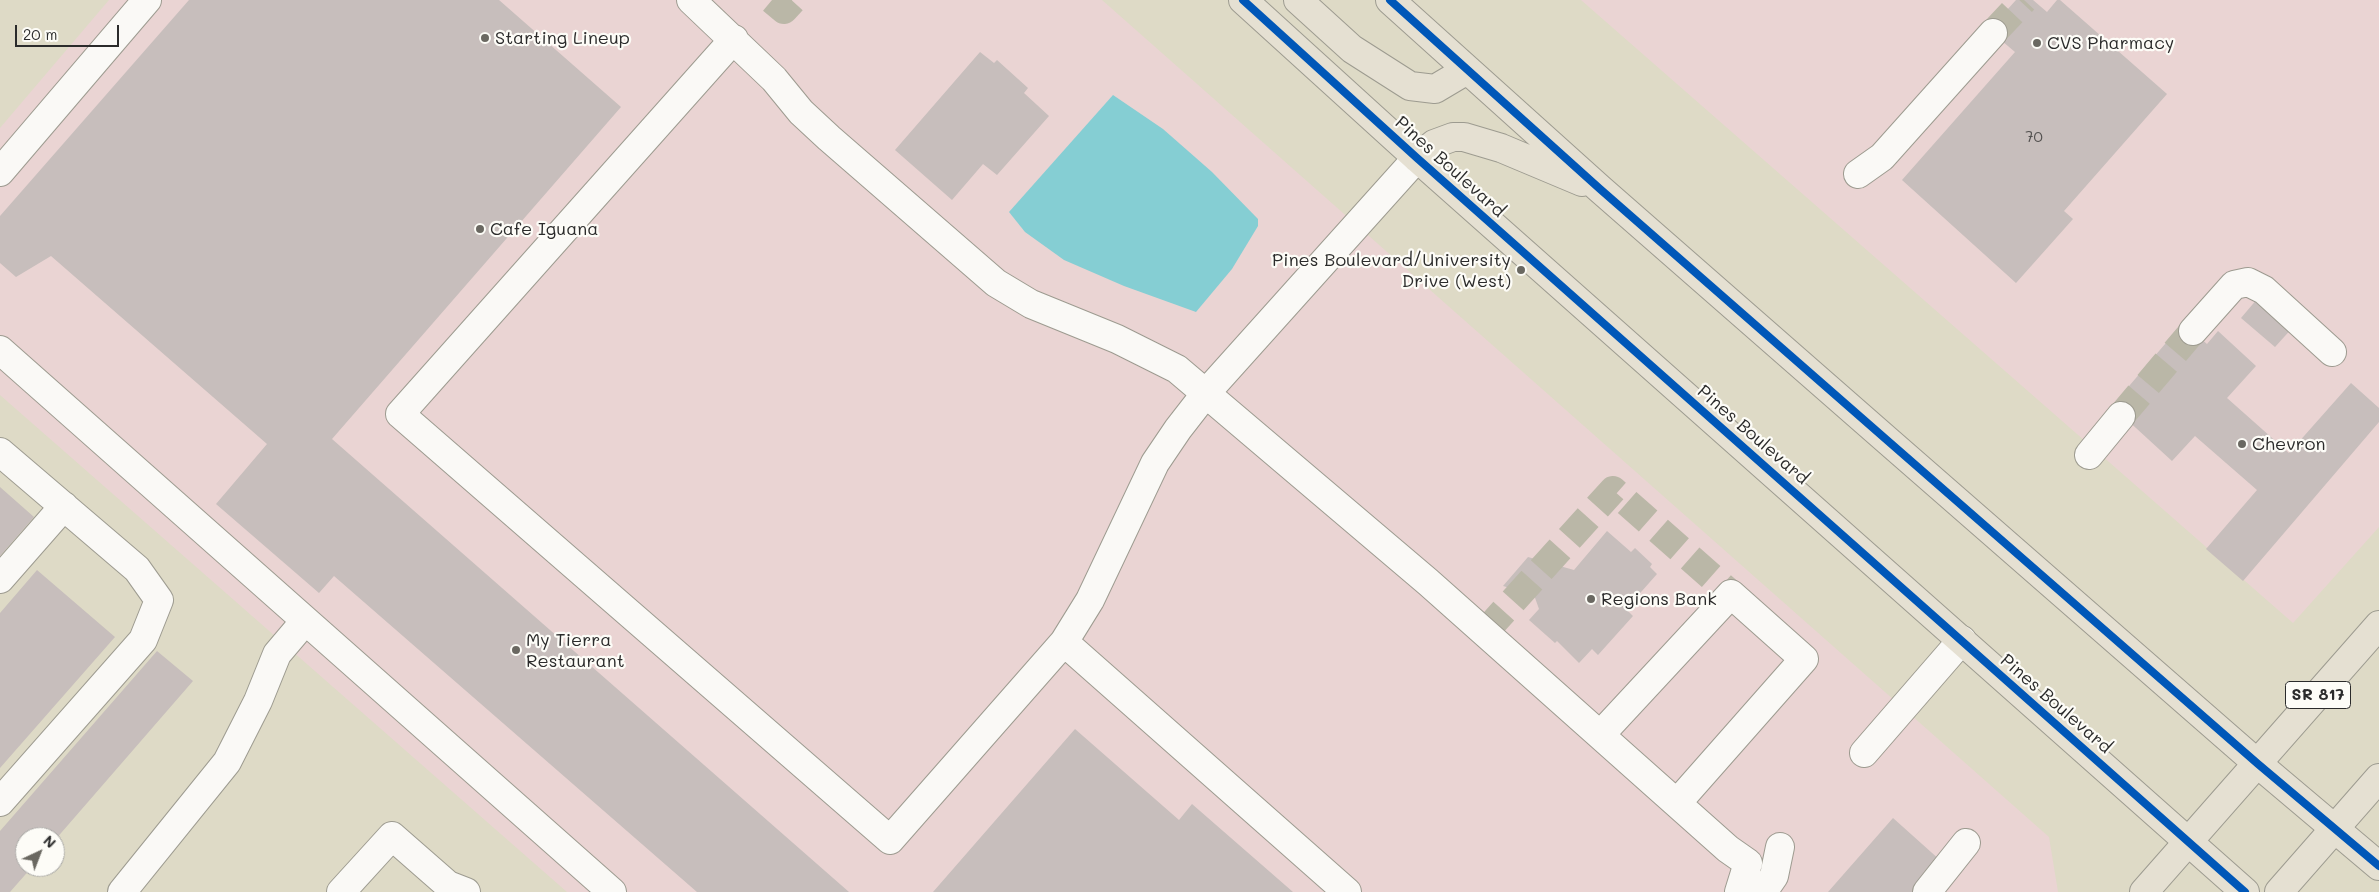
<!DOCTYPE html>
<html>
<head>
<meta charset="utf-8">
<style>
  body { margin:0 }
  #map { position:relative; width:2379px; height:892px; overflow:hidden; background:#dedac6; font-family:Mali,sans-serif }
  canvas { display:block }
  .north { position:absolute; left:15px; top:827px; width:50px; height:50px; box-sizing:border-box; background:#fdfcf7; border:1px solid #a9a8a5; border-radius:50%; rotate:43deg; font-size:14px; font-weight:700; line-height:20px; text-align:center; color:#2b2b2b }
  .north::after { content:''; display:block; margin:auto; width:18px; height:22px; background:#6a6861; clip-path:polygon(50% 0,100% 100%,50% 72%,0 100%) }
  .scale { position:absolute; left:15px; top:25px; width:104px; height:22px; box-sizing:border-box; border:2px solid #2b2b2b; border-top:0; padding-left:6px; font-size:15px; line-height:18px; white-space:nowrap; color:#2b2b2b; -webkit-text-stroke:4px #fdfcf7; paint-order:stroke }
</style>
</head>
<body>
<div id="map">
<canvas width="2379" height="892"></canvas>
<div class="north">N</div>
<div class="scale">20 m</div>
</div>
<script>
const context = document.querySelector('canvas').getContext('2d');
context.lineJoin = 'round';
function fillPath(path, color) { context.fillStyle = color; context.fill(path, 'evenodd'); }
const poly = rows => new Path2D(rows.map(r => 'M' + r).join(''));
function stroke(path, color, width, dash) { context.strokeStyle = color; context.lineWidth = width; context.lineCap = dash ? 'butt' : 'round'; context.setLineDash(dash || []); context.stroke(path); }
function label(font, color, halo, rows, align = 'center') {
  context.font = font + ' Mali,sans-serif'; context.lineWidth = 4.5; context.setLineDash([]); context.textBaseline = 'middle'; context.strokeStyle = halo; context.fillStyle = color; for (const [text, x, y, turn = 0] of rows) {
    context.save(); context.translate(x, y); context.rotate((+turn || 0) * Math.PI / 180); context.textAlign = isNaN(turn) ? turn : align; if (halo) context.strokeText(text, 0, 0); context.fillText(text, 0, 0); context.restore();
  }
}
const built = poly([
  [109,0,1102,0,2049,837,2058,892,567,892,0,395,0,128],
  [1581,0,2379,0,2379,527,2293,623]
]);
const water = poly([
  [1113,95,1163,129,1212,172,1258,219,1258,226,1232,269,1196,312,1124,286,1064,260,1025,232,1009,212]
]);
const building = poly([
  [189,0,499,0,621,107,332,439,849,892,697,892,334,576,319,593,216,504,267,444,51,256,16,277,0,263,0,216],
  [2016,0,2033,0,2047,12,2057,0,2060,0,2167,94,2064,211,2073,219,2016,283,1902,180,2015,52,1989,30],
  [980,52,994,63,997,60,1028,88,1024,93,1049,116,997,175,983,164,952,200,895,150],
  [2269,285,2304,315,2275,347,2241,318],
  [2183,323,2207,344,2218,331,2256,366,2227,398,2289,453,2351,383,2379,408,2379,422,2243,581,2206,549,2257,490,2195,436,2172,461,2112,406],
  [0,487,34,517,0,556],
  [1607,531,1631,552,1635,548,1652,564,1650,567,1657,574,1626,609,1633,616,1598,655,1592,649,1579,663,1557,641,1555,643,1529,620,1539,609,1534,595,1503,586,1528,557,1574,570],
  [37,570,115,637,0,768,0,613],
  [157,651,193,681,55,840,55,837,25,837,25,867,32,867,10,892,0,892,0,831],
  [1075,729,1179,820,1192,804,1293,892,933,892],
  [1893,818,1941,861,1921,892,1828,892]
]);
const minorTunnel = poly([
  [772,0,784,10,793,0],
  [1993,33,2024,0],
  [2121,416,2193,331],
  [1485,632,1613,490,1731,594]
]);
const minor = poly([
  [691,0,774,79,801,112,829,138,996,283,1031,304,1117,339,1177,369,1428,582,1728,849,1748,863,1739,892],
  [734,39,400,414,890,840,1064,642,1090,600,1155,463,1178,429,1206,393,1417,158],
  [0,172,147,0],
  [1858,174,1882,157,1993,33],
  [2193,331,2234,285,2248,282,2264,290,2332,352],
  [0,350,612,892],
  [0,452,137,569,159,600,143,640,0,802],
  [2089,455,2121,416],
  [0,579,64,506],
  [1064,642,1347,892],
  [1601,734,1731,594,1804,659,1677,803],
  [1864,753,1962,640],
  [122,892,227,762,258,701,277,654,305,621],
  [341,892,392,836,448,885,466,892],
  [1763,892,1774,876,1780,847],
  [1927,892,1966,843]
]);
const major = poly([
  [2144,892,2379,625],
  [2279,892,2379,778]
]);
const highway = poly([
  [1243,0,1417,158,2245,892],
  [1298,0,1352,49,1410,86,1435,89,1467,70],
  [1390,0,1600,189,1888,441,2258,764,2379,866],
  [1417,158,1434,144,1453,137,1464,137,1501,148,1582,182]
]);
const cycleway = poly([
  [1243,0,1417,158,2245,892],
  [1390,0,1600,189,1888,441,2258,764,2379,866]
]);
const markers = [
  [485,38,5,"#6a6861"],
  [2037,43,5,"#6a6861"],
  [480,229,5,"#6a6861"],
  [1521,270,5,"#6a6861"],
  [2242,444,5,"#6a6861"],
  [1591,599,5,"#6a6861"],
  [516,650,5,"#6a6861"]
];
const numberNames = [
  ["70",2034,137]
];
const shields = [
  [2318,695,65]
];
const shieldNames = [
  ["SR 817",2318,695]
];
const poiNames = [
  ["Starting Lineup",495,38],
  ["CVS Pharmacy",2047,43],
  ["Cafe Iguana",490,229],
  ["Pines Boulevard/University",1511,260,"right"],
  ["Drive (West)",1511,281,"right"],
  ["Chevron",2252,444],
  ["Regions Bank",1601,599],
  ["My Tierra",526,640],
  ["Restaurant",526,661]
];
const streetNames = [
  ["Pines Boulevard",1450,167,42],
  ["Pines Boulevard",1753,435,41],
  ["Pines Boulevard",2056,704,41]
];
fillPath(built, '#ead4d3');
fillPath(water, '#85ced3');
fillPath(building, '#c7bebc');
stroke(minorTunnel, '#bab7a7', 28, [28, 14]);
stroke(minor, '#9d9b90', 30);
stroke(major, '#9d9b90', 30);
stroke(highway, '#9d9b90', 30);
stroke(minor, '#faf9f6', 28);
stroke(major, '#e5e0d2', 28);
stroke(highway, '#e5e0d2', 28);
stroke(cycleway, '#0057b8', 8);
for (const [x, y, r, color] of markers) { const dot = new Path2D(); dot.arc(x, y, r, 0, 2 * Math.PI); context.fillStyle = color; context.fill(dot); stroke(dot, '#fdfcf7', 2); }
label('15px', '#52504f', null, numberNames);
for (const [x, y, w] of shields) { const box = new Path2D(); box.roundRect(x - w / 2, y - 13.5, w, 27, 4); context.fillStyle = '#fdfcf7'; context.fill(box); stroke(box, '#2b2b2b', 1); }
label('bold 16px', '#2b2b2b', null, shieldNames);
label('18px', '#2b2b2b', '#fdfcf7', poiNames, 'left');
label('18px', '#2b2b2b', '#fdfcf7', streetNames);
</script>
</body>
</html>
